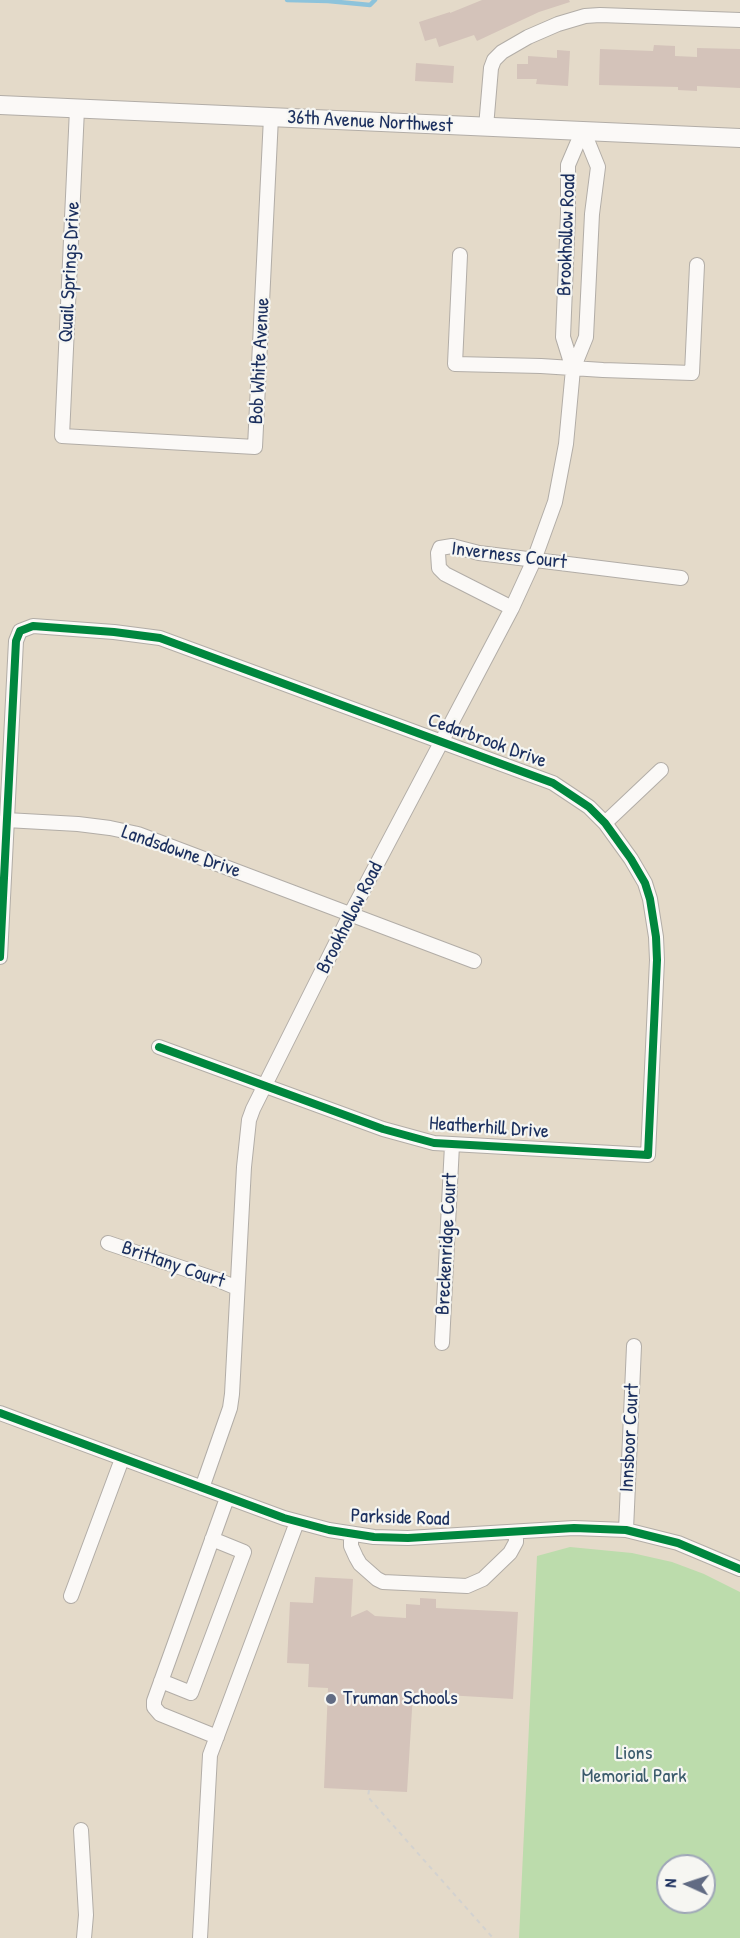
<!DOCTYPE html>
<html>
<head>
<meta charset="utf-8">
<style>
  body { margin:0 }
  #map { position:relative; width:740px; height:1938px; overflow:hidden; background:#e4dac9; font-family:"Patrick Hand",sans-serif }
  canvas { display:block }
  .north { position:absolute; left:656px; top:1854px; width:60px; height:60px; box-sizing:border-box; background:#f6f6f2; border:2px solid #9ea6b7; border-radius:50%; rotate:273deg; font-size:16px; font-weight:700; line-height:24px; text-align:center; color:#1b2f5e }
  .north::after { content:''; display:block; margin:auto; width:21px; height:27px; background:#616b83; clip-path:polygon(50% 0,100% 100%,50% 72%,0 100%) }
</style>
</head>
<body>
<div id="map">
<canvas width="740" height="1938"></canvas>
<div class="north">N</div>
</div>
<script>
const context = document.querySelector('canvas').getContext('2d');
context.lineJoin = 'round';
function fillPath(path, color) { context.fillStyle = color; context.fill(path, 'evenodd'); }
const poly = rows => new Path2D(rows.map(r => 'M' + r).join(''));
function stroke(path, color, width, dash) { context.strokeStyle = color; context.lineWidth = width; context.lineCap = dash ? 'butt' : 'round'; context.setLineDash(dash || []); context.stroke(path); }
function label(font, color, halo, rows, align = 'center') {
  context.font = font + ' "Patrick Hand",sans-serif'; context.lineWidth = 4.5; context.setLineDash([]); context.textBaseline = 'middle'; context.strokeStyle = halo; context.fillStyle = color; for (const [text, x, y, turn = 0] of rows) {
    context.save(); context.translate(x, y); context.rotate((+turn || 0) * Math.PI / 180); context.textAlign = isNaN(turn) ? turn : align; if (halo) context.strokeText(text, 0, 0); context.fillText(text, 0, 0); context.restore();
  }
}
const green = poly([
  [570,1547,632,1553,672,1562,704,1574,740,1592,740,1938,519,1938,537,1556],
  [668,1866,704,1866,704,1902,668,1902]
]);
const stream = poly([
  [287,0,328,1,370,5,375,0]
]);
const building = poly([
  [482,0,569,0,570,2,539,12,477,41,474,35,439,47,436,38,425,41,419,22,450,12,450,13],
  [654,45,675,46,675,56,697,57,697,48,740,49,740,88,697,86,697,91,678,90,678,87,599,85,600,49,653,51],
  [557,50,570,51,568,86,536,84,537,79,517,79,517,64,528,64,528,56,557,58],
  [416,63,454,66,453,83,415,81],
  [315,1577,353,1579,351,1617,367,1610,375,1616,406,1618,406,1604,420,1605,420,1598,436,1599,436,1608,518,1612,513,1699,413,1693,407,1792,324,1788,328,1688,308,1687,309,1664,287,1663,290,1602,313,1603]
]);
const path = poly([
  [369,1790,368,1797,493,1938]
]);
const minor = poly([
  [77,109,62,436,255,447,271,117],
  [486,127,491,68,494,60,502,52,528,37,558,24,585,16,600,15,740,20],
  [460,255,455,364,541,366,603,370,692,373,697,265],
  [573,369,563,337,568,214,568,165,583,130],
  [512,608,445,574,439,568,438,553,440,548,452,546,479,553,681,578],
  [6,820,78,824,110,828,138,834,474,961],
  [605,823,661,770],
  [0,957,16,641,20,631,33,626,114,632,160,638,553,783,589,807,605,823,631,859,645,883,650,899,656,937,657,960,648,1155,434,1143,383,1129,159,1047],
  [108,1243,218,1280,237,1288],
  [442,1343,452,1145],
  [0,1413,284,1518,329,1530,374,1537,408,1538,574,1528,626,1530,678,1543,740,1569],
  [202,1488,230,1408,232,1394,244,1167,249,1120,253,1109,350,915,512,608,534,560,555,502,566,444,573,369,586,337,592,214,598,167,583,130],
  [626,1530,634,1346],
  [351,1534,351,1546,356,1557,360,1564,377,1579,383,1582,467,1586,483,1579,510,1553,516,1542,516,1532],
  [71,1596,122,1459],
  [161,1681,191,1693,244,1552,212,1539],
  [217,1737,160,1714,154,1707,154,1701,227,1498],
  [81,1830,86,1915,84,1938],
  [200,1938,210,1755,297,1522]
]);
const major = poly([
  [0,105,740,138]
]);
const cycleway = poly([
  [0,957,16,641,20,631,33,626,114,632,160,638,553,783,589,807,605,823,631,859,645,883,650,899,656,937,657,960,648,1155,434,1143,383,1129,159,1047],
  [0,1413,284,1518,329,1530,374,1537,408,1538,574,1528,626,1530,678,1543,740,1569]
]);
const markers = [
  [331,1699,6,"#616b83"]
];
const streetNames = [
  ["36th Avenue Northwest",370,122,3],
  ["Brookhollow Road",567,235,-88],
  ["Quail Springs Drive",70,272,-87],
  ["Bob White Avenue",260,361,-87],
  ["Inverness Court",509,556,7],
  ["Cedarbrook Drive",487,741,20],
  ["Landsdowne Drive",181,852,19],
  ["Brookhollow Road",350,918,-63],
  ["Heatherhill Drive",489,1128,4],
  ["Breckenridge Court",447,1244,-87],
  ["Brittany Court",173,1265,19],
  ["Innsboor Court",630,1438,-87],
  ["Parkside Road",400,1518,2]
];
const poiNames = [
  ["Truman Schools",343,1699]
];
const parkNames = [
  ["Lions",634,1754],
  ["Memorial Park",634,1777]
];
fillPath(green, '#bcdcac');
stroke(stream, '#8dc3db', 4.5);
fillPath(building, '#d4c3ba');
stroke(minor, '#b2ada7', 16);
stroke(major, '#b2ada7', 20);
stroke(path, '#d3d2d0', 2, [4.5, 4.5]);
stroke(minor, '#fbf9f7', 14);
stroke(major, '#fbf9f7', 18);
stroke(cycleway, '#00873e', 8);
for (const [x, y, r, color] of markers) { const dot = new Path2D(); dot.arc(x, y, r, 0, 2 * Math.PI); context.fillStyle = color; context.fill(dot); stroke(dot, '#f6f6f2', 2); }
label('20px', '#1b2f5e', '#f6f6f2', streetNames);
label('20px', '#1b2f5e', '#f6f6f2', poiNames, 'left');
label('20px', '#3b5b6c', '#f6f6f2', parkNames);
</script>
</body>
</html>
